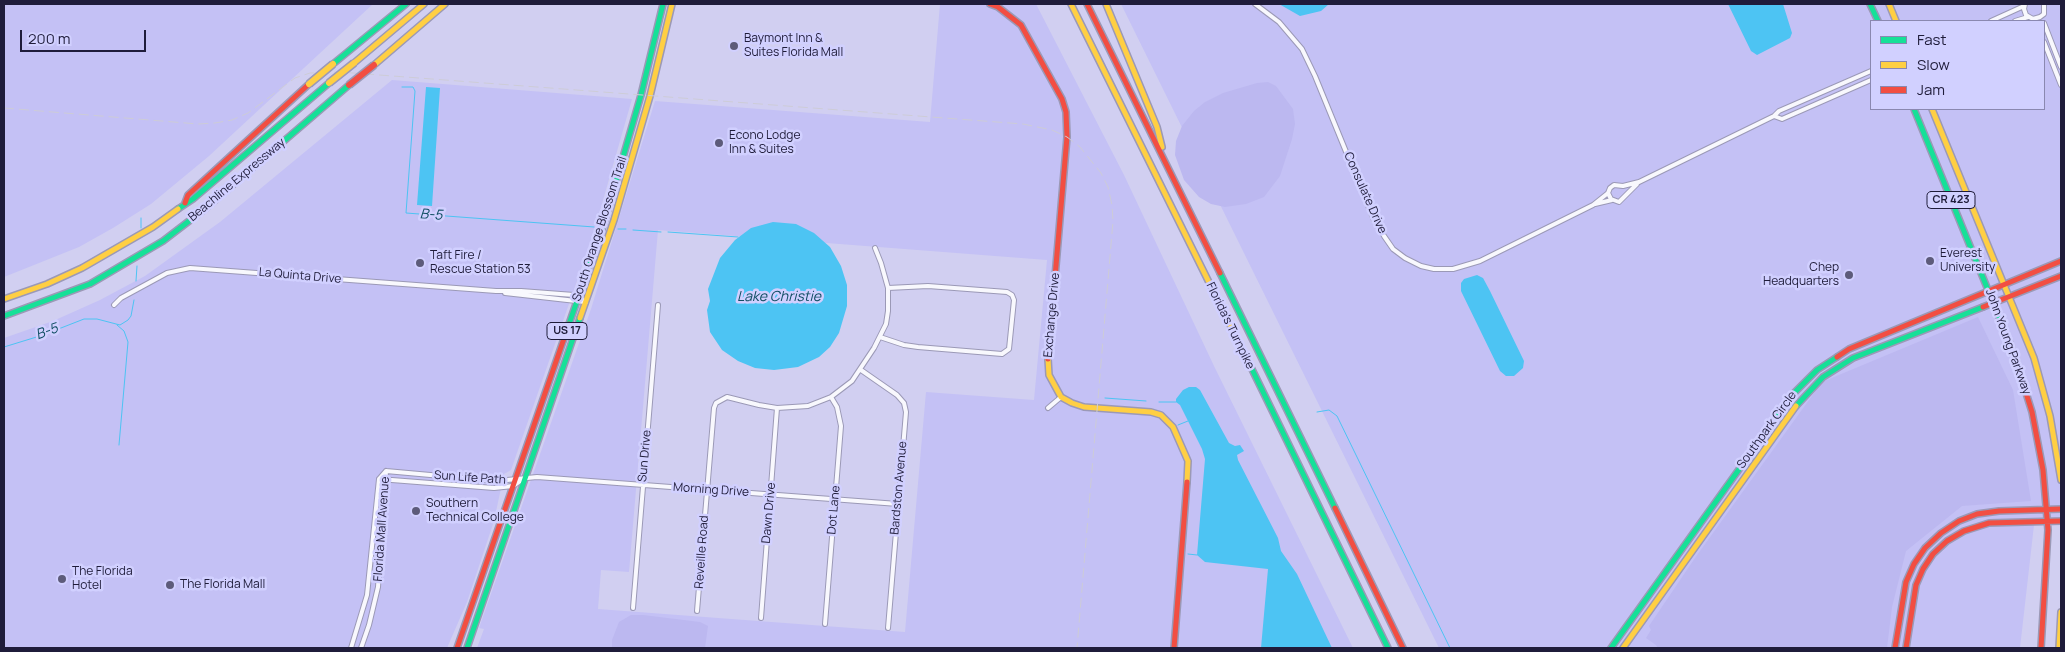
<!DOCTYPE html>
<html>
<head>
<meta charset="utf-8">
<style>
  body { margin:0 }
  #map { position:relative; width:2065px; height:652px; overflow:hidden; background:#d1cff1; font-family:Manrope,sans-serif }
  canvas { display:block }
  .frame { position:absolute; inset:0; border:5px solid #1f1c3a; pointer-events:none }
  .legend { position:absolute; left:1870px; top:20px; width:175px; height:90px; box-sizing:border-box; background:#d1d0ff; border:1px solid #8a88b0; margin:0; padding:6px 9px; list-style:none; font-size:15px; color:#1f1c3a }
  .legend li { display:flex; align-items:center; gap:10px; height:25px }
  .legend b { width:25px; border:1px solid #8a88b0 }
  .scale { position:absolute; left:20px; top:30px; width:126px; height:22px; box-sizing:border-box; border:2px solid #1f1c3a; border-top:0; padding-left:6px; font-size:15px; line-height:18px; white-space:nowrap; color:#1f1c3a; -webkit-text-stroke:4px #d1d0ff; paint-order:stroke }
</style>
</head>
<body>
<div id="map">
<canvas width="2065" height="652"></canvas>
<div class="frame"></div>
<ul class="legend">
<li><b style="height:6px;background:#16e098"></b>Fast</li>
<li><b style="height:6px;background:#ffcf43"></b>Slow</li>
<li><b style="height:6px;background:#f24e42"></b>Jam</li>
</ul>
<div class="scale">200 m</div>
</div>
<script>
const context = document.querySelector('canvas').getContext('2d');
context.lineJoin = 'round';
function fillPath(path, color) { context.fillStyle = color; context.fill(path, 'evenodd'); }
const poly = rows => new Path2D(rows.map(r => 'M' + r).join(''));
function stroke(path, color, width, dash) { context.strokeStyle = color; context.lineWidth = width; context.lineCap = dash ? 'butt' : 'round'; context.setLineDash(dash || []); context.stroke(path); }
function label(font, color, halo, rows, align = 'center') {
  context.font = font + ' Manrope,sans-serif'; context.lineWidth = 5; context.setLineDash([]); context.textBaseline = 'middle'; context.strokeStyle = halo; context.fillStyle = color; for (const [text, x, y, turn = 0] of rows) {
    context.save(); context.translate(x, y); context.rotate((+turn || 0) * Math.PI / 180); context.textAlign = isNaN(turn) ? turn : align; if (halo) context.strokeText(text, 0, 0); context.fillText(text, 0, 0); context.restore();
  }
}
const built = poly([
  [4,4,373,4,209,156,151,204,113,228,79,247,4,277],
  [940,4,1036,4,1124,175,1214,366,1353,648,477,648,484,629,479,628,591,309,655,101,930,122],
  [658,230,1047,260,1034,400,926,392,905,632,598,609,601,570,629,572],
  [1121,4,2061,4,2061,524,2034,525,2020,648,1439,648],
  [1871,21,2044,21,2044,109,1871,109],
  [392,80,632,99,593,235,511,470,504,474,494,521,467,602,447,648,4,648,4,338,53,321,100,300,145,276,220,222]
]);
const green = poly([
  [1268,82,1276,86,1293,109,1295,124,1292,139,1280,176,1264,197,1246,204,1225,207,1211,204,1199,197,1184,180,1175,155,1176,141,1182,126,1194,111,1205,102,1223,93,1257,83],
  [1978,317,2013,390,2031,501,1962,506,1906,551,1892,607,1887,648,1658,648,1656,645,1646,638,1651,630,1649,626,1695,558,1822,382],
  [631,615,643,615,700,622,708,626,705,648,612,648,612,640,619,622]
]);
const water = poly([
  [1279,4,1329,4,1321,11,1300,16],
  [1728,4,1783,4,1792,33,1790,38,1757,55,1751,51],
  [426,87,440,88,432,206,417,205],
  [773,222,796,224,814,233,830,247,841,266,847,285,847,306,839,333,830,347,819,357,798,367,774,370,755,368,738,361,722,350,710,332,707,310,710,301,708,289,720,258,735,240,751,228],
  [1477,275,1483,278,1490,291,1524,361,1523,368,1514,376,1506,376,1500,371,1461,291,1461,283,1464,279],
  [1189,387,1196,387,1200,390,1229,443,1235,446,1240,445,1244,451,1237,455,1238,460,1278,538,1281,551,1297,574,1332,648,1261,648,1268,569,1205,562,1197,555,1205,459,1202,449,1180,405,1176,402,1176,399,1183,390]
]);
const stream = poly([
  [402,87,413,87,415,91,406,213,594,227],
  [141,228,141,218],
  [618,229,626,229],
  [633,230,661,232],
  [668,232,738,237],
  [136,281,137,266],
  [117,325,124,331,128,342,119,445],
  [4,347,43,335,84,319,97,319,120,325,128,320,131,316,134,300],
  [1105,398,1146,401],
  [1159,402,1176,402],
  [1317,412,1329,410,1337,416,1450,648],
  [1178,425,1188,421],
  [1188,554,1197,555]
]);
const street = poly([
  [1255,4,1279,22,1302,49,1315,76,1374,220,1384,236,1393,249,1405,258,1421,266,1434,269,1453,269,1480,261,1593,205,1608,193,1610,188,1614,185,1623,186,1639,182,1774,116,1779,111,1871,71],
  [2025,4,2024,9,2026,15,2033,19,2040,17,2044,14,2044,4],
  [1991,21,2024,6],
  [2015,21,2028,17],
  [2044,23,2061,67],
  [2044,42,2061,85],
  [1774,116,1782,119,1871,80],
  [1608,193,1611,199,1619,202,1637,184],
  [1595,204,1612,200],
  [505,293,585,302],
  [114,305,121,298,167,273,190,268,496,291,521,291,574,295,586,302],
  [880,337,904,345,918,347,1002,354,1009,349,1014,300,1012,295,1007,292,928,286,888,288],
  [861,370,897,395,904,403,906,412,888,628],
  [1048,408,1061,397],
  [386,471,497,481,537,477,898,504],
  [379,479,494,488,513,486,523,479],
  [633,608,658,305],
  [697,611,714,408,716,403,727,397,759,405,777,408,808,406,831,397,852,381,874,348,886,324,888,311,888,288,881,263,875,248],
  [761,618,777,408],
  [825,624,841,426,837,407,831,397],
  [351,648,367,595,379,479,386,471],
  [361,648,369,625,378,587,386,471]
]);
const fast = poly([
  [1870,4,1878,21],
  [333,64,406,4],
  [1914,109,2015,356,2021,377],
  [178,209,193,199,329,83],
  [1220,273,1335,508],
  [4,316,90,284,163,241,206,208,349,85],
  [569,324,604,223,641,95,663,4],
  [1246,357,1388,648],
  [1796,406,1823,377,1853,358,1983,307],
  [467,648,580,318],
  [1611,648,1793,394,1817,370,1837,357]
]);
const slow = poly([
  [1071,4,1246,357],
  [1106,4,1157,127,1162,147],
  [1889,4,1896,21],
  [354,63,424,4],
  [374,65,445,4],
  [1932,109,2034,358,2050,416,2061,480],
  [4,299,47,284,82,268,153,227,178,209],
  [580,318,614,220,650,96,672,4],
  [1048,359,1049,375,1061,397,1072,403,1084,407,1151,412,1161,415,1173,427,1188,461,1187,482],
  [1623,648,1796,406],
  [2059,648,2061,612]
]);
const jam = poly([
  [990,4,998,7,1021,25,1062,99,1066,112,1067,137,1048,359],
  [1087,4,1220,273],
  [185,203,188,195,309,84],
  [1983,307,2061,276],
  [1837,357,1849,349,2061,261],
  [2021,377,2032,412,2043,470,2048,530,2041,648],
  [1335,508,1403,648],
  [457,648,569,324],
  [1174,648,1187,482],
  [1895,648,1906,582,1914,564,1925,548,1941,533,1959,521,1977,514,1999,511,2061,509],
  [1906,648,1916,585,1923,569,1933,554,1947,541,1964,531,1989,523,2061,521]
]);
const rail = poly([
  [4,108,198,124,215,123,232,120,248,113,295,78,310,73,340,72,1023,124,1052,130,1067,137,1080,147,1101,173,1108,187,1112,205,1113,221,1077,648]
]);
const slowBridge = poly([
  [329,83,354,63],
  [309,84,333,64]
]);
const jamBridge = poly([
  [349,85,374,65]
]);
const markers = [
  [734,46,5,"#5d5b7a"],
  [719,143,5,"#5d5b7a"],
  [1930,261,5,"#5d5b7a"],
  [420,263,5,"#5d5b7a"],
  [1849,275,5,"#5d5b7a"],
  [416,511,5,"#5d5b7a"],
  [62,579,5,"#5d5b7a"],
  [170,585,5,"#5d5b7a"]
];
const shields = [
  [1951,200,48],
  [567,331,40]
];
const shieldNames = [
  ["CR 423",1951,200],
  ["US 17",567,331]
];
const poiNames = [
  ["Baymont Inn &",744,39],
  ["Suites Florida Mall",744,53],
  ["Econo Lodge",729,136],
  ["Inn & Suites",729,150],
  ["Everest",1940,254],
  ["University",1940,268],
  ["Taft Fire /",430,256],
  ["Rescue Station 53",430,270],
  ["Chep",1839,268,"right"],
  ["Headquarters",1839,282,"right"],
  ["Southern",426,504],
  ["Technical College",426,518],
  ["The Florida",72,572],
  ["Hotel",72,586],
  ["The Florida Mall",180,585]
];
const streetNames = [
  ["Beachline Expressway",237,180,-40],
  ["Consulate Drive",1365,193,66],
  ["South Orange Blossom Trail",600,229,-72],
  ["La Quinta Drive",300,276,5],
  ["Exchange Drive",1052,315,-85],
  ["Florida's Turnpike",1230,326,64],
  ["John Young Parkway",2008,342,70],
  ["Southpark Circle",1767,430,-54],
  ["Sun Drive",645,456,-85],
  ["Sun Life Path",470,478,4],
  ["Bardston Avenue",899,488,-85],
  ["Morning Drive",711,490,4],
  ["Dot Lane",834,510,-85],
  ["Dawn Drive",769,513,-85],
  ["Florida Mall Avenue",382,529,-86],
  ["Reveille Road",702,552,-86]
];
const waterNames = [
  ["B-5",431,215,4],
  ["Lake Christie",779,297],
  ["B-5",47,332,-20]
];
fillPath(built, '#c4c1f5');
fillPath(green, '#bcb8f0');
fillPath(water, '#4dc4f3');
stroke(stream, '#4dc4f3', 1);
stroke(street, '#9b99b6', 6);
stroke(fast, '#9b99b6', 8);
stroke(slow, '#9b99b6', 8);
stroke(jam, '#9b99b6', 8);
stroke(street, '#f8f8fd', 4);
stroke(fast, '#16e098', 5);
stroke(slow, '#ffcf43', 5);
stroke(jam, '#f24e42', 5);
stroke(rail, '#cdccd7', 1, [10, 5]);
stroke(slowBridge, '#9b99b6', 9, []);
stroke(jamBridge, '#9b99b6', 9, []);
stroke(slowBridge, '#ffcf43', 6);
stroke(jamBridge, '#f24e42', 6);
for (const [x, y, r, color] of markers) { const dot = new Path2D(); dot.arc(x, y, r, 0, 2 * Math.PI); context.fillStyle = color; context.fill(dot); stroke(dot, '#d1d0ff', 2); }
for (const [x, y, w] of shields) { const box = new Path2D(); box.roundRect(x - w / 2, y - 8.5, w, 17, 4); context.fillStyle = '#d1d0ff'; context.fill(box); stroke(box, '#1f1c3a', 1); }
label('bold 11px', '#1f1c3a', null, shieldNames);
label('12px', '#1f1c3a', '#d1d0ff', poiNames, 'left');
label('12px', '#1f1c3a', '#d1d0ff', streetNames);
label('italic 14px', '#0f4d62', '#d1d0ff', waterNames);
</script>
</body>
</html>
